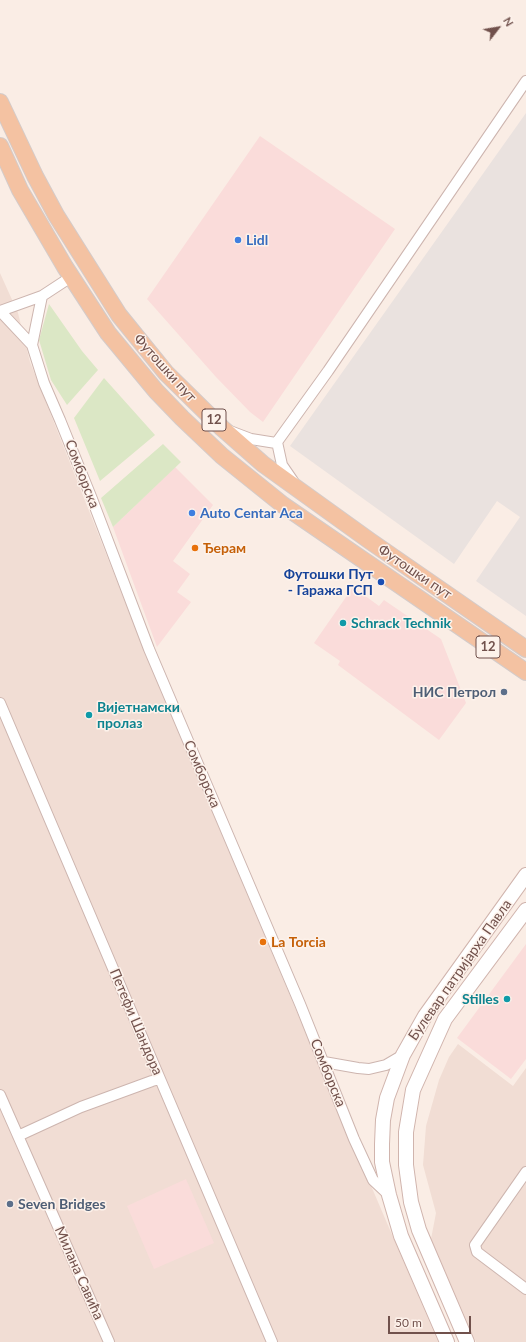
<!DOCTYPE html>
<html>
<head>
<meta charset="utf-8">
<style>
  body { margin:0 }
  #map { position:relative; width:526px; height:1342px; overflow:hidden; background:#faede5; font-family:Lato,sans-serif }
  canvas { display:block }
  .north { position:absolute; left:478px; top:8px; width:40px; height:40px; -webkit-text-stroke:3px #fdf2eb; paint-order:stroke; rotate:59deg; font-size:11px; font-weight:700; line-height:16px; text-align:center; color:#71514c }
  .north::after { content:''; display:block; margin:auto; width:14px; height:18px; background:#71514c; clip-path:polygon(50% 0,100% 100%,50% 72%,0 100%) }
  .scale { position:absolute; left:388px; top:1316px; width:83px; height:18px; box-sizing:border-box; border:2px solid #71514c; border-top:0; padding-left:5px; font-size:12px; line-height:14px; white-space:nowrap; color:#71514c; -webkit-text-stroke:3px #fdf2eb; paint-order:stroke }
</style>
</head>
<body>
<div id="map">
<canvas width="526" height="1342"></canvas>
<div class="north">N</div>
<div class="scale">50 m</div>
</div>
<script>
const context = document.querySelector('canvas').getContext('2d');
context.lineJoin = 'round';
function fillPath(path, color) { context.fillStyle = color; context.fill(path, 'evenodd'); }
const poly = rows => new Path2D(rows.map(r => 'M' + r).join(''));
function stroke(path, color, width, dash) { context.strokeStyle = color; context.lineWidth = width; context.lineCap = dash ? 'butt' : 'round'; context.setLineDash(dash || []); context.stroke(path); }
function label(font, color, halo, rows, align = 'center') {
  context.font = font + ' Lato,sans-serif'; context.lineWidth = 3; context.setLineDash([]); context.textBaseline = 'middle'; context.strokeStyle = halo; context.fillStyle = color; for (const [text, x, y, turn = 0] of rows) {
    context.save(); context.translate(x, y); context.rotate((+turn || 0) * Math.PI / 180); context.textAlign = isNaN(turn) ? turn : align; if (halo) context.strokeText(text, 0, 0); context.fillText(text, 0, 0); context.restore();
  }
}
const residential = poly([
  [0,273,18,313,30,362,145,652,321,1069,438,1342,0,1342],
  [458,1044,513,1086,526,1068,526,1342,476,1342,431,1239,436,1213,423,1165,426,1126,439,1080,449,1057]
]);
const commercial = poly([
  [260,136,395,229,263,422,250,412,216,377,147,299],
  [175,467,213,505,173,561,190,574,177,592,191,602,157,647,113,527],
  [353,587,379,606,384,600,441,639,466,703,439,740,338,665,340,661,314,643],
  [526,944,526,1059,511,1079,457,1038],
  [186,1179,214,1243,154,1269,127,1206]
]);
const industrial = poly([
  [526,113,526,616,476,581,520,517,497,501,454,564,290,446]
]);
const green = poly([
  [49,304,82,351,98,370,67,405,51,380,39,340],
  [104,378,155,435,100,481,74,418],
  [163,444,181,462,113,527,101,498]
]);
const street = poly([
  [42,296,32,345,44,383,60,420,92,499,149,649,300,1004,354,1139,373,1180,389,1195],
  [0,311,42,296,71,277],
  [0,311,32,345],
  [230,431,251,439,276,443],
  [293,481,282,465,277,442,328,371,526,81],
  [0,703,272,1342],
  [324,1062,358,1068,369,1069,386,1065,403,1055],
  [0,1095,109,1342],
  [18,1136,81,1107,152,1081,160,1079],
  [526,1172,475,1245,477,1252,526,1289]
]);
const secondary = poly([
  [447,1342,401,1236,389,1195,382,1162,382,1144,383,1120,387,1098,403,1055,425,1016,526,875],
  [467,1342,419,1230,411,1202,406,1165,406,1132,413,1090,445,1019,526,910]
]);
const primary = poly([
  [0,102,35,176,56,215,119,315,166,373,222,428,263,464,370,541,526,649],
  [0,146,20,190,65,267,108,333,156,391,182,418,222,456,283,505,526,672]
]);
const markers = [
  [238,240,4,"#3f7fe0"],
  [192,513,4,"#3f7fe0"],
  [195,548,4,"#e8710a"],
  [381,582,4,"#1a4fb4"],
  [343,623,4,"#0f9aa8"],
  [504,692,4,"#5c6f8a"],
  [89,715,4,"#0f9aa8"],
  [263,942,4,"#e8710a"],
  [507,999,4,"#0f9aa8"],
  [10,1204,4,"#5c6f8a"]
];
const shields = [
  [214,420,24],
  [488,647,24]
];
const shieldNames = [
  ["12",214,420],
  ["12",488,647]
];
const shopNames = [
  ["Lidl",246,240],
  ["Auto Centar Aca",200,513]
];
const streetNames = [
  ["Футошки пут",165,368,48],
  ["Сомборска",82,474,69],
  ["Футошки пут",415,572,34],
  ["Сомборска",202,774,67],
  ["Булевар патријарха Павла",460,970,-55],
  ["Петефи Шандора",136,1022,67],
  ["Сомборска",328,1073,68],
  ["Милана Савића",79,1273,66]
];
const foodNames = [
  ["Ђерам",203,548],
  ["La Torcia",271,942]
];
const transitNames = [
  ["Футошки Пут",373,574],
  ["- Гаража ГСП",373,590]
];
const cultureNames = [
  ["Schrack Technik",351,623],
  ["Вијетнамски",97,707],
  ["пролаз",97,723],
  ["Stilles",499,999,"right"]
];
const serviceNames = [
  ["НИС Петрол",496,692],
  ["Seven Bridges",18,1204,"left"]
];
fillPath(residential, '#f1ddd4');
fillPath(commercial, '#fadcda');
fillPath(industrial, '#eae2df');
fillPath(green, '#dbe7c5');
stroke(street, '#cdb5af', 12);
stroke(secondary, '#d0b4ad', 16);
stroke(primary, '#d4cbc9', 18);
stroke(street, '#fff', 10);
stroke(secondary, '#fff', 14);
stroke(primary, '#f4c2a2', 16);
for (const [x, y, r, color] of markers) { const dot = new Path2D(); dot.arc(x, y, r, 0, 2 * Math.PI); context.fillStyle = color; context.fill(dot); stroke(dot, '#fdf2eb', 1.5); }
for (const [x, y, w] of shields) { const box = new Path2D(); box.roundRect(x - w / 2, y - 11, w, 22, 3); context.fillStyle = '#fdf2eb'; context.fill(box); stroke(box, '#71514c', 1); }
label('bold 13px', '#71514c', null, shieldNames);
label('bold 14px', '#366cbe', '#fdf2eb', shopNames, 'left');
label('14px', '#71514c', '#fdf2eb', streetNames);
label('bold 14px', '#c56008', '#fdf2eb', foodNames, 'left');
label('bold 14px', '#164399', '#fdf2eb', transitNames, 'right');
label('bold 14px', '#0d838f', '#fdf2eb', cultureNames, 'left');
label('bold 14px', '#4e5e75', '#fdf2eb', serviceNames, 'right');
</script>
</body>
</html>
